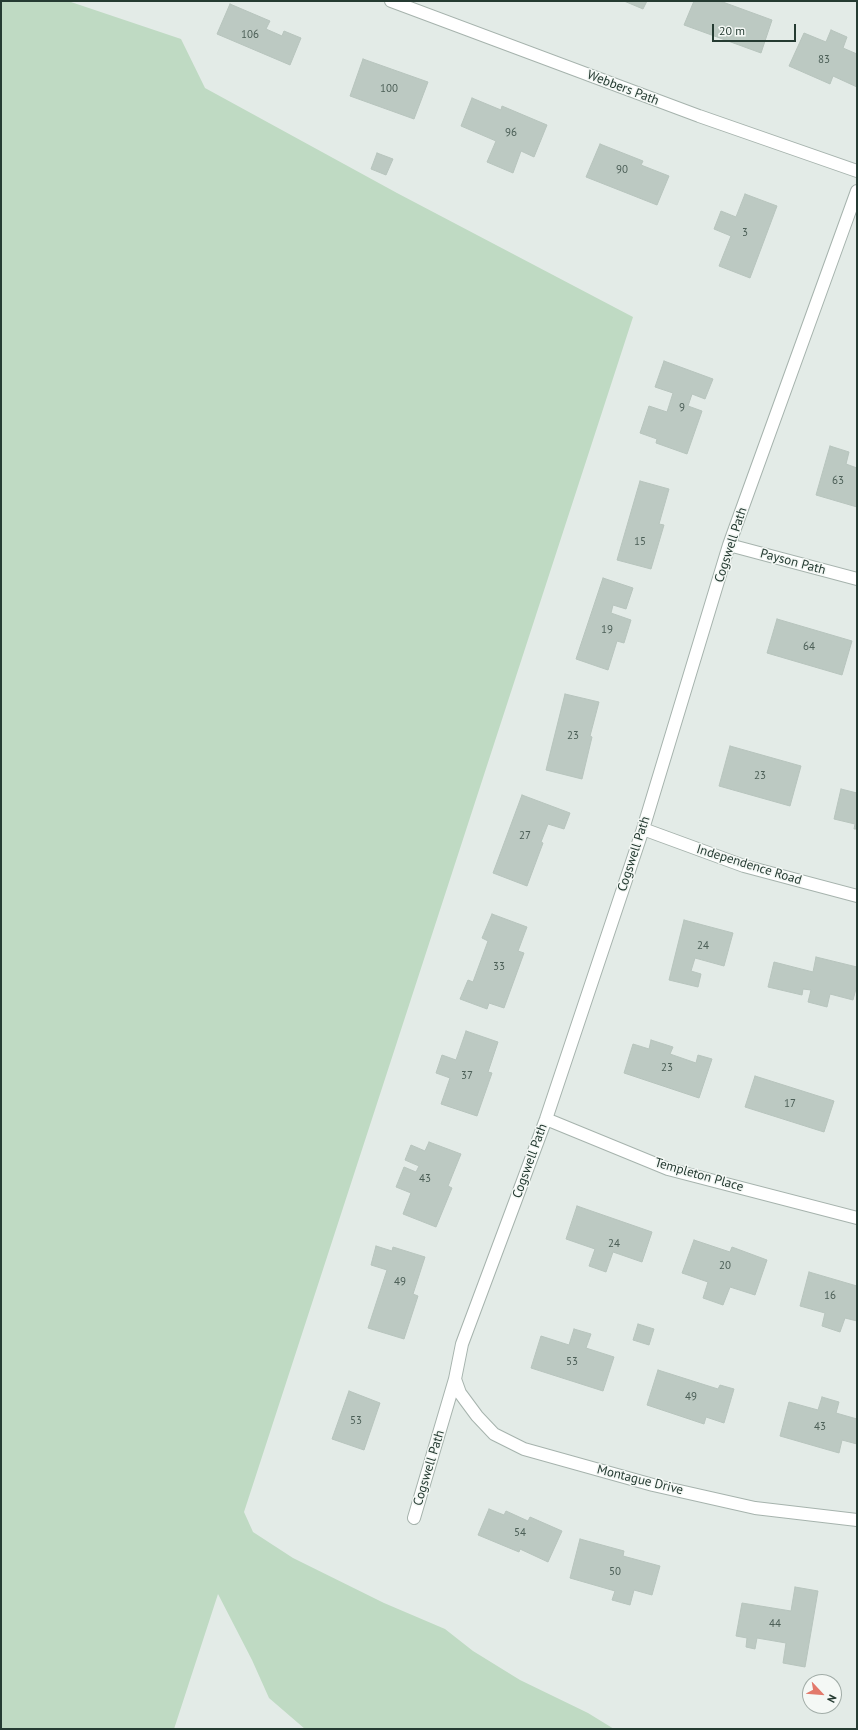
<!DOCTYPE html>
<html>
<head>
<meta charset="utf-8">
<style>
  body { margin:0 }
  #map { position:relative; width:858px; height:1730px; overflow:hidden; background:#e3ebe7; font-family:"PT Sans",sans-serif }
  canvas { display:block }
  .frame { position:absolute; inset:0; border:2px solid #253b32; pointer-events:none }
  .north { position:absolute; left:802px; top:1674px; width:40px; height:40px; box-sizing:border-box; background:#f4f8f5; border:1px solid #a1aca7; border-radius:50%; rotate:116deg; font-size:11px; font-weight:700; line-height:16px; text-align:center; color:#253b32 }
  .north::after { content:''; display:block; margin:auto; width:14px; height:18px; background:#e2796b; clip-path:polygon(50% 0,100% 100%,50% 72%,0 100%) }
  .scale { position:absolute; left:712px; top:24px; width:84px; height:18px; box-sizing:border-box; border:2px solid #253b32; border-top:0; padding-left:5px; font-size:12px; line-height:14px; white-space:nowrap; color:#253b32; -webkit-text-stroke:3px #f4f8f5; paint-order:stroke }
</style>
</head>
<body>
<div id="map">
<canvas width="858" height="1730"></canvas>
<div class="frame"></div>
<div class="north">N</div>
<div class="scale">20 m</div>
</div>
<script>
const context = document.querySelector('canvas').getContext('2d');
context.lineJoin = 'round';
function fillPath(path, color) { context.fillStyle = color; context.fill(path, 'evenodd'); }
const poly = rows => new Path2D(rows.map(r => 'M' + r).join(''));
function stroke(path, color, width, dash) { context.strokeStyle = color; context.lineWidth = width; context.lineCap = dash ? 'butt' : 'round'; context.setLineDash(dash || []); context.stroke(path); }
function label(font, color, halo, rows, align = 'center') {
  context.font = font + ' "PT Sans",sans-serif'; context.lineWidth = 3; context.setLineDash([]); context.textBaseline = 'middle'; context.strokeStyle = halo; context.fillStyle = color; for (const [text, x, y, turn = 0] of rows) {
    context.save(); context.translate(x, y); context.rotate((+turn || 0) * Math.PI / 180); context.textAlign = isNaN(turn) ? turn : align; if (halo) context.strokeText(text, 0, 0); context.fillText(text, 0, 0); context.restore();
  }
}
const green = poly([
  [1,1,68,1,181,39,205,88,397,193,633,317,244,1512,253,1532,293,1558,384,1603,445,1629,473,1651,520,1680,588,1713,614,1729,305,1729,269,1698,252,1660,218,1594,174,1729,1,1729]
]);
const building = poly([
  [624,1,647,1,643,9,624,1],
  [694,1,720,1,772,20,761,53,684,25,694,1],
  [230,4,270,21,266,29,282,36,284,31,301,38,290,65,217,34,230,4],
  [831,30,847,37,843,48,857,54,857,87,833,76,830,84,789,66,804,33,826,42,831,30],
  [363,59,428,82,414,119,350,96,363,59],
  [472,98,501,110,502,106,547,125,534,157,521,151,513,173,487,162,496,141,461,126,472,98],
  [600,144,643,161,641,165,669,176,657,205,586,177,600,144],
  [377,153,393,159,386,175,371,169,377,153],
  [745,194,777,206,750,278,719,266,731,236,714,229,721,211,736,217,745,194],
  [664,361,713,379,705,399,692,394,688,406,702,411,687,454,656,443,657,439,640,433,649,406,667,412,673,393,655,387,664,361],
  [830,446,849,452,846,464,857,468,857,507,816,495,830,446],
  [640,481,669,489,659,524,664,525,651,569,617,560,640,481],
  [603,578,633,588,626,609,613,605,611,613,631,620,624,643,617,641,608,670,576,659,603,578],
  [777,619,852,641,842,675,767,653,777,619],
  [565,694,599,702,590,736,592,737,582,779,546,770,565,694],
  [730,746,801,766,790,806,719,786,730,746],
  [841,789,857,793,857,829,854,829,855,824,834,819,841,789],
  [522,795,570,813,564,829,548,824,541,842,543,843,527,886,493,873,522,795],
  [492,914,527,927,518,951,524,953,504,1008,489,1003,487,1009,460,999,468,980,473,982,488,941,482,938,492,914],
  [684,920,733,933,724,966,695,958,691,971,701,974,698,987,669,980,684,920],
  [816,957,857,967,857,985,853,1000,830,994,827,1007,808,1002,811,990,803,989,802,995,768,987,774,962,813,972,816,957],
  [466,1031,498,1042,488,1072,492,1073,477,1116,441,1104,450,1078,436,1073,442,1055,456,1060,466,1031],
  [651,1040,673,1047,670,1054,696,1063,698,1055,712,1059,699,1098,624,1073,633,1044,649,1049,651,1040],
  [755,1076,834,1101,824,1132,745,1107,755,1076],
  [429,1142,461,1154,448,1186,452,1188,436,1227,403,1214,411,1193,396,1187,404,1167,416,1172,419,1166,405,1160,411,1145,425,1151,429,1142],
  [577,1206,652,1232,642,1262,613,1252,606,1272,589,1266,595,1249,566,1239,577,1206],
  [694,1240,730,1252,732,1247,767,1260,755,1295,730,1287,723,1305,703,1298,708,1282,682,1273,694,1240],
  [376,1246,392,1251,393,1247,425,1257,413,1294,418,1296,404,1339,368,1328,387,1270,371,1265,376,1246],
  [809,1272,857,1286,857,1321,845,1318,840,1332,822,1326,825,1313,800,1306,809,1272],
  [638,1324,654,1329,649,1345,633,1340,638,1324],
  [574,1329,591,1334,586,1348,614,1357,603,1391,531,1368,541,1336,569,1345,574,1329],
  [658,1370,718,1389,720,1385,734,1389,724,1423,706,1417,704,1424,647,1405,658,1370],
  [349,1391,380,1403,364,1450,332,1439,349,1391],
  [822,1397,839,1402,836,1413,857,1419,857,1444,842,1440,839,1453,780,1436,789,1402,818,1410,822,1397],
  [489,1509,504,1515,506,1511,528,1521,530,1517,562,1531,548,1562,520,1549,519,1552,478,1535,489,1509],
  [580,1539,624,1551,623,1556,660,1566,652,1595,634,1590,630,1605,612,1600,615,1591,570,1578,580,1539],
  [795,1587,818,1591,805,1667,783,1663,786,1643,757,1638,755,1649,746,1647,747,1638,736,1636,742,1603,791,1611,795,1587]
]);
const minor = poly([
  [391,1,699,116,857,171],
  [729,545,857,579],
  [643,829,744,866,857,896],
  [546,1119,668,1169,857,1218],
  [455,1379,460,1393,477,1416,494,1434,524,1449,653,1485,755,1508,857,1520],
  [414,1518,455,1379,462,1344,546,1119,643,829,729,545,857,191]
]);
const numberNames = [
  ["106",250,35],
  ["83",824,60],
  ["100",389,89],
  ["96",511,133],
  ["90",622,170],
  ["3",745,233],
  ["9",682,408],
  ["63",838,481],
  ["15",640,542],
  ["19",607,630],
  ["64",809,647],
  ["23",573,736],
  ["23",760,776],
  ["27",525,836],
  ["24",703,946],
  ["33",499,967],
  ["23",667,1068],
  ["37",467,1076],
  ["17",790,1104],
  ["43",425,1179],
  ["24",614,1244],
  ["20",725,1266],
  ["49",400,1282],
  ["16",830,1296],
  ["53",572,1362],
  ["49",691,1397],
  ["53",356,1421],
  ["43",820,1427],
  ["54",520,1533],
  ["50",615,1572],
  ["44",775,1624]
];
const streetNames = [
  ["Webbers Path",623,88,21],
  ["Cogswell Path",731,545,-72],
  ["Payson Path",793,562,15],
  ["Cogswell Path",634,854,-72],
  ["Independence Road",749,865,17],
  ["Cogswell Path",530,1161,-70],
  ["Templeton Place",699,1175,16],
  ["Cogswell Path",429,1468,-73],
  ["Montague Drive",640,1480,14]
];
fillPath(green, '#bfdac3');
fillPath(building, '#bcc9c2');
stroke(building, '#b7c4bd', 1);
stroke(minor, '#a6b3ad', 14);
stroke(minor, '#fff', 12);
label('11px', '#4b5e56', null, numberNames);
label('13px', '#253b32', '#f4f8f5', streetNames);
</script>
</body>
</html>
